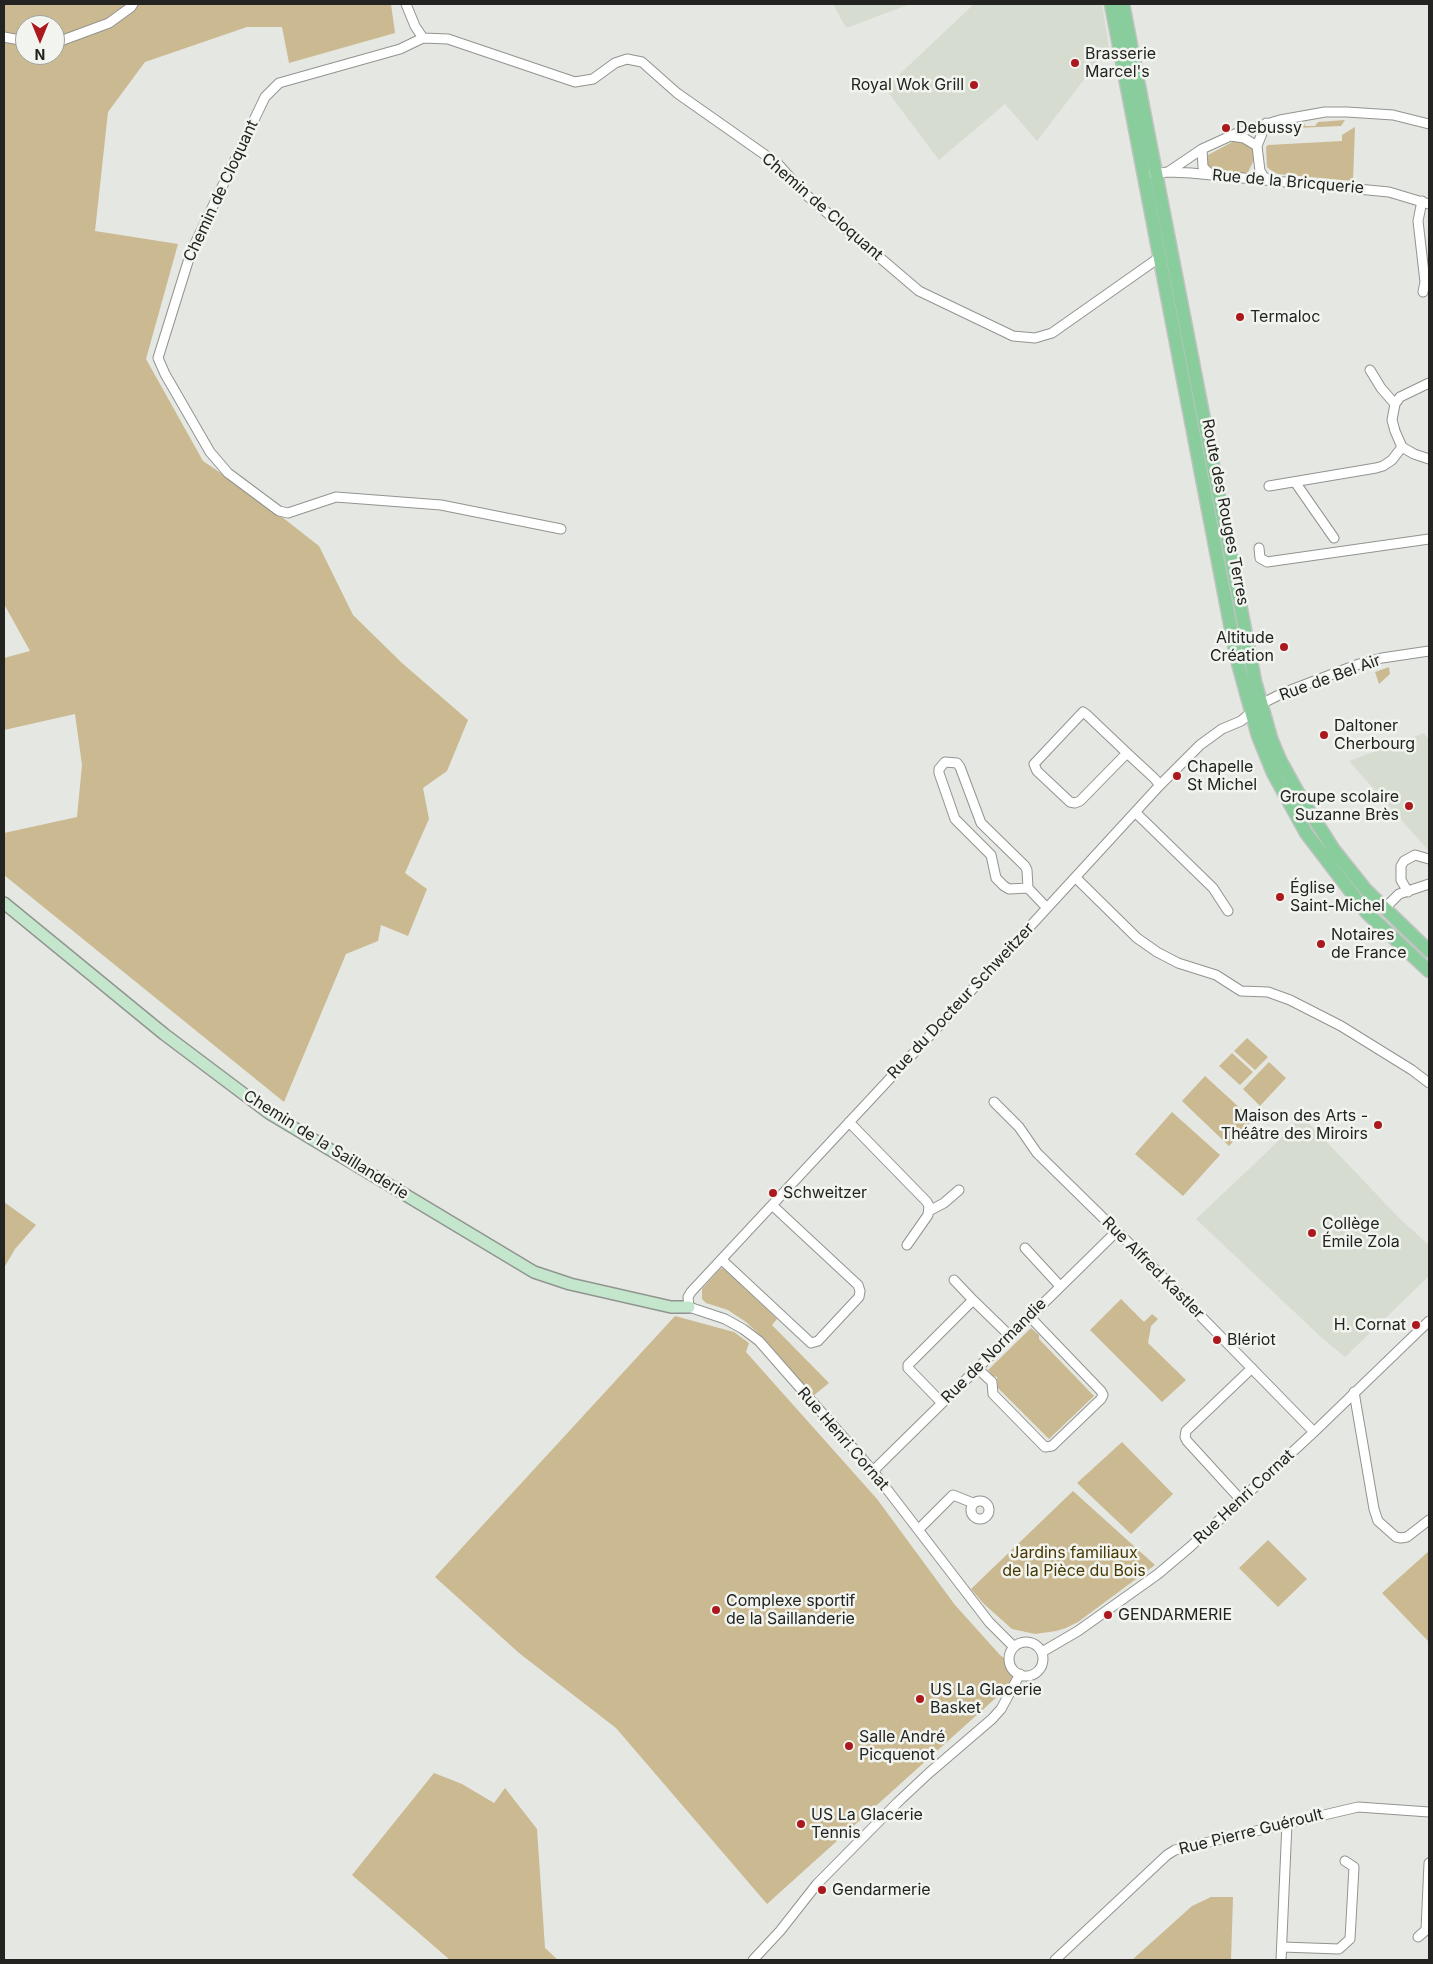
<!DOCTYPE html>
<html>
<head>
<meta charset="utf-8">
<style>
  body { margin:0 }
  #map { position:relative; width:1433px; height:1964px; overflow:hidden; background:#e5e7e2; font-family:Inter,sans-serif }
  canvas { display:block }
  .frame { position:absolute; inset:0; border:5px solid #232422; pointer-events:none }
  .north { position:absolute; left:15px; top:15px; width:50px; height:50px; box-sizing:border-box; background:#f2f5ef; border:1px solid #9fa19d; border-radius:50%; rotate:180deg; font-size:14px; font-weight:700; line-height:20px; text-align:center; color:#232422 }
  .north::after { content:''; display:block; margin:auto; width:18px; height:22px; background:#ab181d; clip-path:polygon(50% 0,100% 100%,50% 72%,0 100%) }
</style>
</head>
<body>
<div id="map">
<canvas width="1433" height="1964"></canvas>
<div class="frame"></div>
<div class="north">N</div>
</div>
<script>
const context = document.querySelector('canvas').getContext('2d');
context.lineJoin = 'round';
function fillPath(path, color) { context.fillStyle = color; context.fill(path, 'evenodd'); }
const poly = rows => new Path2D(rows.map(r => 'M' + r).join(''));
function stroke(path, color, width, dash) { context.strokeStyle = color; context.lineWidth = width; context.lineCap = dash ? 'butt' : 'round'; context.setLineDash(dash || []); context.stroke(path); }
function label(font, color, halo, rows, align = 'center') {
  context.font = font + ' Inter,sans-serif'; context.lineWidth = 5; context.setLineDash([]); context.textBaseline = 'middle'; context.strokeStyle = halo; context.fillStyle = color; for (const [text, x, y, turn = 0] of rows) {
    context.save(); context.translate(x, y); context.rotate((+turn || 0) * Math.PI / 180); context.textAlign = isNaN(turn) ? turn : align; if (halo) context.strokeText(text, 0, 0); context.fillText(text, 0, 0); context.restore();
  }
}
const built = poly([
  [833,4,910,4,846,28],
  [974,4,1102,4,1109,47,1037,141,1005,104,939,160,885,88],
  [1424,733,1429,740,1429,851,1349,761],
  [1302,1116,1401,1220,1429,1245,1429,1276,1345,1357,1322,1338,1196,1219,1267,1152]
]);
const green = poly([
  [4,4,391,4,395,33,289,63,282,27,247,27,145,62,108,112,95,231,178,244,146,359,203,461,259,499,319,546,353,615,402,663,468,720,447,771,423,788,429,819,405,873,427,889,408,936,381,925,378,941,346,954,284,1102,4,875,4,833,77,817,82,765,75,714,4,730,4,658,30,651,4,604],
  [25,25,55,25,55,55,25,55],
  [1345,120,1341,126,1274,129,1274,128,1304,123,1305,126,1315,126,1318,122],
  [1355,127,1353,181,1278,174,1273,172,1267,167,1266,147,1268,145,1342,141,1342,135],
  [1234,141,1244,142,1254,149,1254,160,1248,172,1242,174,1216,171,1208,167,1206,157,1208,155],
  [1389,667,1390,674,1379,684,1375,672],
  [1247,1038,1268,1057,1255,1070,1234,1051],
  [1232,1053,1253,1072,1240,1085,1219,1066],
  [1269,1062,1286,1078,1260,1106,1243,1089],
  [1205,1076,1253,1120,1229,1146,1182,1101],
  [1172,1112,1220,1155,1183,1196,1135,1154],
  [4,1202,36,1225,15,1249,4,1268],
  [723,1268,777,1319,772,1325,829,1383,813,1396,768,1343,746,1322,728,1310,706,1303,702,1299,702,1289,720,1269],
  [1121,1299,1144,1322,1152,1314,1158,1319,1151,1326,1148,1343,1186,1380,1162,1402,1090,1330],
  [675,1316,734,1332,749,1343,746,1352,877,1499,955,1605,1000,1655,1012,1664,1016,1676,1009,1686,767,1904,616,1728,519,1653,435,1577],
  [1031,1328,1039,1335,1039,1339,1094,1396,1049,1439,998,1388,997,1377,993,1376,988,1370],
  [1122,1442,1173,1494,1131,1534,1077,1483],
  [1073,1491,1155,1565,1078,1622,1066,1628,1056,1631,1035,1634,1012,1629,984,1604,971,1589],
  [1268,1540,1307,1579,1278,1607,1239,1568],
  [1429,1551,1429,1642,1382,1593],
  [434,1773,462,1784,494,1803,505,1788,537,1829,545,1948,558,1960,450,1960,352,1875],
  [1211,1897,1233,1897,1231,1960,1132,1960,1192,1906]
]);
const street = poly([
  [406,4,415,26,423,38,448,39,575,82,593,79,615,63,627,59,642,62,677,93,778,164,804,193,919,291,1013,336,1035,338,1052,333,1160,257],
  [4,37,25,41],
  [423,38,400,49,279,83,265,97,191,252,158,358,165,374,210,452,228,473,279,511,288,513,336,497,441,505,561,529],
  [55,43,109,23,131,7,133,4],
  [1266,123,1257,146,1260,171,1264,177,1270,180],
  [1231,136,1244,138,1257,146],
  [1202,149,1203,167,1211,175],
  [1168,172,1202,149,1237,133,1280,120,1325,112,1347,112,1393,115,1429,124],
  [1152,174,1168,172,1191,173,1389,192,1429,204],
  [1422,201,1418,221,1425,282,1423,292],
  [1370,370,1381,388,1395,404],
  [1429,383,1400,397,1395,404,1392,420,1395,431,1402,447,1414,454,1429,459],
  [1295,482,1334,538],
  [1269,486,1376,468,1383,466,1392,460,1402,447],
  [1259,548,1260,558,1267,562,1429,539],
  [1127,753,1080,801,1075,803,1070,802,1037,771,1034,764,1083,712,1086,714,1127,753,1154,778,1160,785],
  [1136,813,1213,888,1228,911],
  [1076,878,1137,938,1157,952,1178,963,1216,975,1241,991,1268,992,1290,1000,1341,1026,1412,1070,1429,1083],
  [1028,888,1009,889,1004,886,996,878,991,855,955,819,939,773,939,769,945,762,957,763,960,767,981,823,1025,866,1027,870,1028,888,1047,908],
  [1408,892,1401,880,1401,866,1404,861,1415,855,1429,859],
  [1384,909,1399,894,1429,884],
  [994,1102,1019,1127,1037,1153,1141,1255,1314,1432],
  [849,1122,927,1202,929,1206,928,1215,907,1245],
  [929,1211,944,1203,959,1190],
  [1025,1248,1060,1286],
  [722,1260,811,1343,818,1341,859,1297,860,1291,858,1285,772,1205],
  [954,1280,973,1300],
  [977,1368,992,1382,993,1394,1045,1447,1052,1446,1101,1399,1103,1395,1101,1391,1029,1316],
  [1354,1392,1374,1509,1378,1521,1396,1537,1401,1538,1407,1537,1429,1520],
  [942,1403,908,1368,908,1365,973,1300,1009,1335],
  [873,1471,1116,1232],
  [1241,1500,1187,1441,1185,1437,1186,1431,1252,1368],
  '971 1510a9 9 0 1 1 18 0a9 9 0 1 1-18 0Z',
  [919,1529,953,1495,973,1503],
  '1009 1659a17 17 0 1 1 34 0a17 17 0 1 1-34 0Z',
  [1013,1646,989,1622,873,1471,759,1341,743,1329,725,1319,689,1307,688,1297,691,1292,923,1043,1160,785,1200,745,1222,729,1241,721,1261,704,1283,693,1359,664,1382,658,1429,651],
  [1042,1652,1078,1631,1158,1574,1190,1547,1314,1432,1429,1321],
  [1418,1937,1426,1930,1429,1863],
  [1282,1947,1339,1949,1350,1939,1354,1867,1345,1861],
  [753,1960,780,1931,817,1884,898,1802,929,1773,992,1719,1001,1709,1020,1674],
  [1055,1960,1167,1855,1175,1850,1358,1807,1429,1812],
  [1281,1960,1287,1823]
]);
const secondary = poly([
  [4,903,164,1034,269,1113,534,1272,570,1284,671,1307,689,1307]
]);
const primary = poly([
  [1111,4,1237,660,1258,736,1273,773,1306,833,1367,913,1429,971],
  [1123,4,1255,681,1271,738,1280,760,1301,798,1334,850,1366,890,1429,951]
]);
const markers = [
  [1075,63,5,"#ab181d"],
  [974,85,5,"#ab181d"],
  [1226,128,5,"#ab181d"],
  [1240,317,5,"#ab181d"],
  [1284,647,5,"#ab181d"],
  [1324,735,5,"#ab181d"],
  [1177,776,5,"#ab181d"],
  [1409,806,5,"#ab181d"],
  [1280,897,5,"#ab181d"],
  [1321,944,5,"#ab181d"],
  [1378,1125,5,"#ab181d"],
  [773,1193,5,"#ab181d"],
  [1312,1233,5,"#ab181d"],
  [1416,1325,5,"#ab181d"],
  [1217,1340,5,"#ab181d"],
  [716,1610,5,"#ab181d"],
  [1108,1615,5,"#ab181d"],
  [920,1699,5,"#ab181d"],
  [849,1746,5,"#ab181d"],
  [801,1824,5,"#ab181d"],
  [822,1890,5,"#ab181d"]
];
const poiNames = [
  ["Brasserie",1085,54],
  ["Marcel's",1085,72],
  ["Royal Wok Grill",964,85,"right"],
  ["Debussy",1236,128],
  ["Termaloc",1250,317],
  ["Altitude",1274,638,"right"],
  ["Création",1274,656,"right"],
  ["Daltoner",1334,726],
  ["Cherbourg",1334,744],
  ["Chapelle",1187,767],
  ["St Michel",1187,785],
  ["Groupe scolaire",1399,797,"right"],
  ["Suzanne Brès",1399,815,"right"],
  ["Église",1290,888],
  ["Saint-Michel",1290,906],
  ["Notaires",1331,935],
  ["de France",1331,953],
  ["Maison des Arts -",1368,1116,"right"],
  ["Théâtre des Miroirs",1368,1134,"right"],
  ["Schweitzer",783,1193],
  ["Collège",1322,1224],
  ["Émile Zola",1322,1242],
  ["H. Cornat",1406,1325,"right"],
  ["Blériot",1227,1340],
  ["Complexe sportif",726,1601],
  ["de la Saillanderie",726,1619],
  ["GENDARMERIE",1118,1615],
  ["US La Glacerie",930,1690],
  ["Basket",930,1708],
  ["Salle André",859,1737],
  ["Picquenot",859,1755],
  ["US La Glacerie",811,1815],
  ["Tennis",811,1833],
  ["Gendarmerie",832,1890]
];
const streetNames = [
  ["Rue de la Bricquerie",1288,182,5],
  ["Chemin de Cloquant",221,191,-65],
  ["Chemin de Cloquant",822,207,41],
  ["Route des Rouges Terres",1225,512,79],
  ["Rue de Bel Air",1330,678,-20],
  ["Rue du Docteur Schweitzer",961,1001,-47],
  ["Chemin de la Saillanderie",326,1145,32],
  ["Rue Alfred Kastler",1153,1268,45],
  ["Rue de Normandie",994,1351,-45],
  ["Rue Henri Cornat",843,1439,49],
  ["Rue Henri Cornat",1244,1497,-43],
  ["Rue Pierre Guéroult",1251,1832,-14]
];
const parkNames = [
  ["Jardins familiaux",1074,1553],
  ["de la Pièce du Bois",1074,1571]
];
fillPath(built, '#d6dcd0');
fillPath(green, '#cbb991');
stroke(street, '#91948f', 11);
stroke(secondary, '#91948f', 14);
stroke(primary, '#c1c2c1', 15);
stroke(street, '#fff', 9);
stroke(secondary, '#c3e6cd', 11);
stroke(primary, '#88cd9b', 12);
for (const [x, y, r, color] of markers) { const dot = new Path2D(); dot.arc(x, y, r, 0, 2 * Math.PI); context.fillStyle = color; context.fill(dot); stroke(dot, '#f2f5ef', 2); }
label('16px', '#232422', '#f2f5ef', poiNames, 'left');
label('16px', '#232422', '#f2f5ef', streetNames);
label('16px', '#483702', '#f2f5ef', parkNames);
</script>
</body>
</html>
